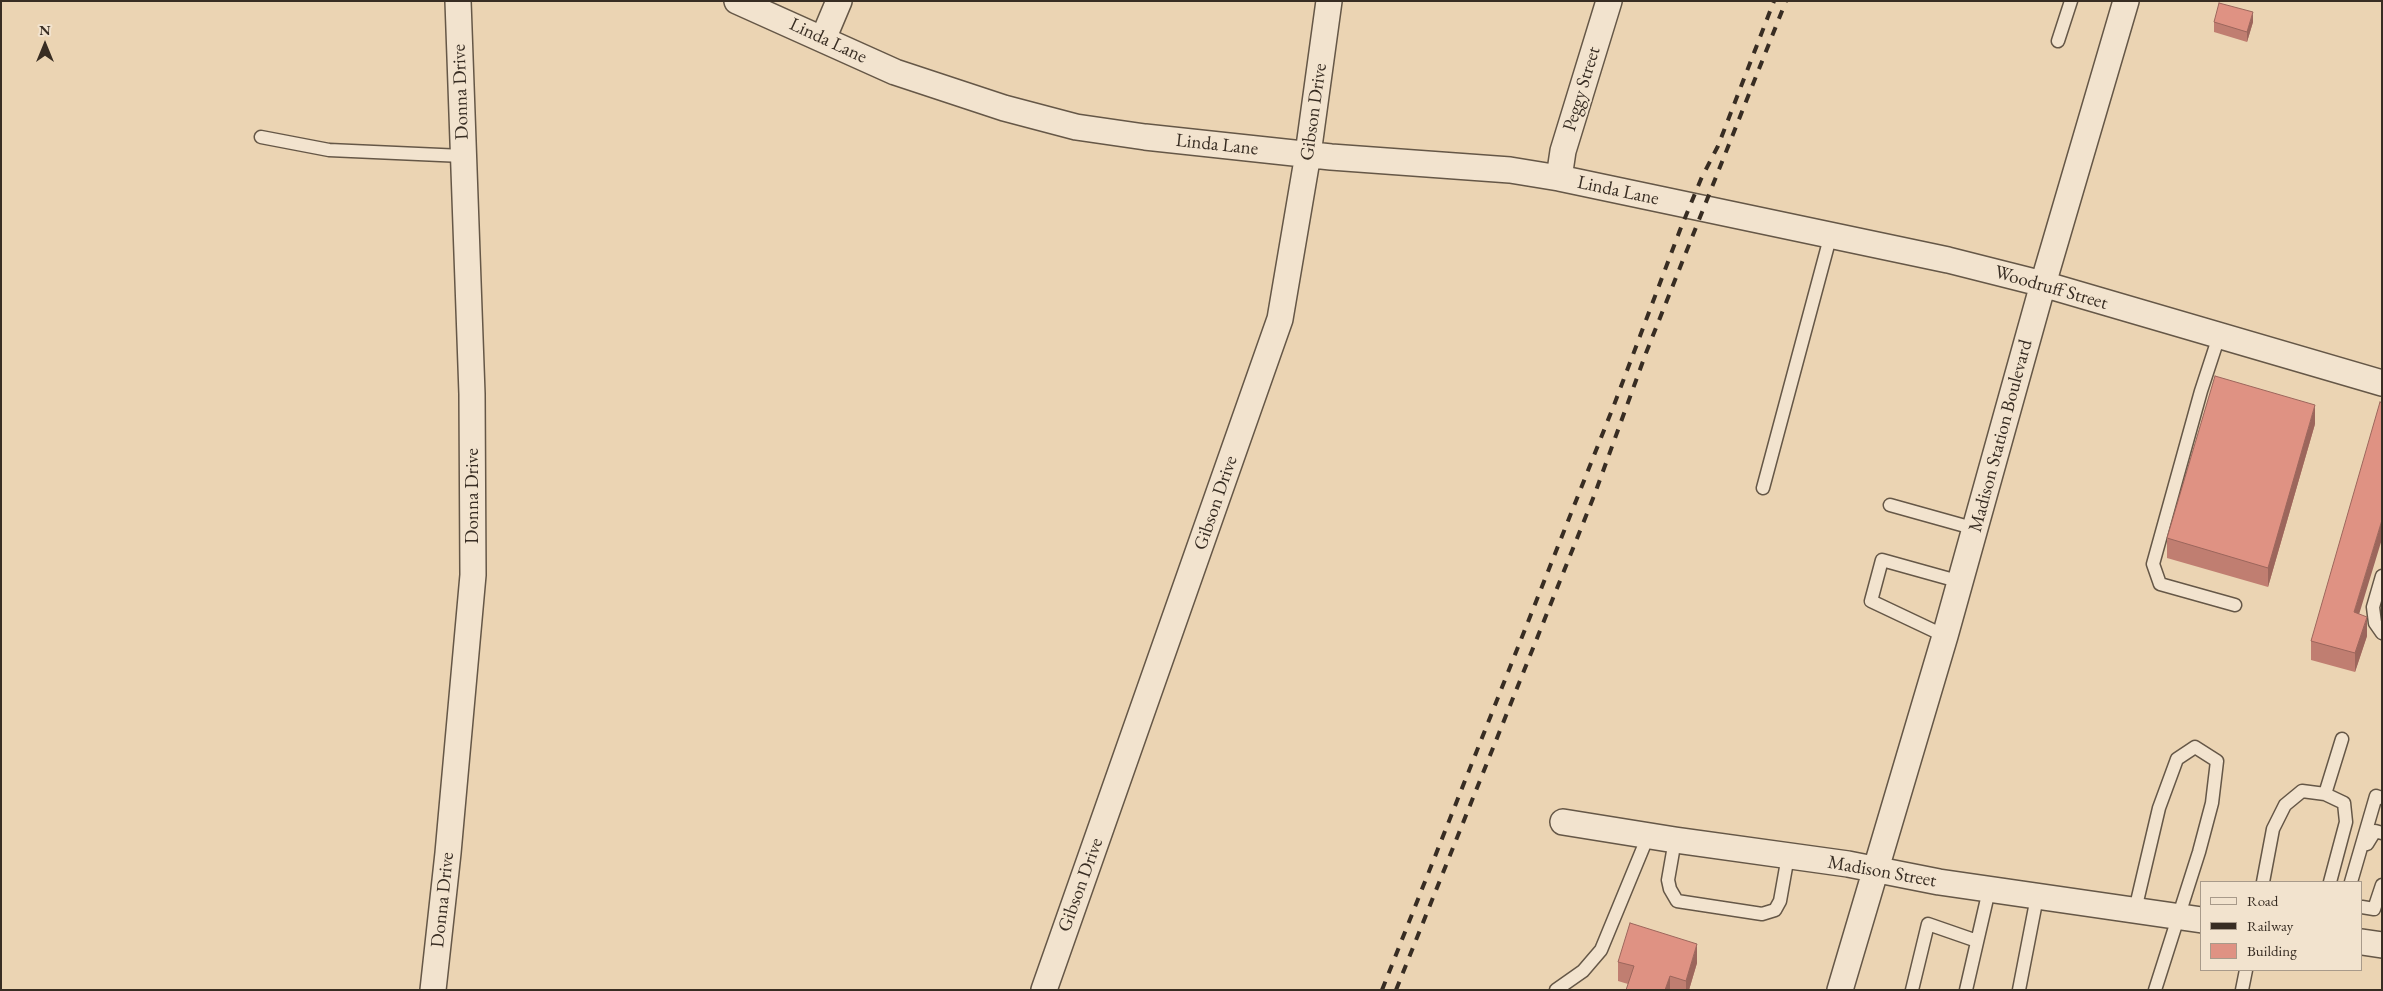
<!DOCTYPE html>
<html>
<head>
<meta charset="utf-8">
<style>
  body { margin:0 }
  #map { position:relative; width:2383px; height:991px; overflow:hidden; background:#ebd4b3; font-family:"EB Garamond",serif }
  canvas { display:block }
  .frame { position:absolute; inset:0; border:2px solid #382d23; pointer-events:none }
  .legend { position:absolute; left:2200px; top:881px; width:162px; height:90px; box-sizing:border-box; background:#f2e3ce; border:1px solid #a89a8a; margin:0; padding:6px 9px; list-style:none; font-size:15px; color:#382d23 }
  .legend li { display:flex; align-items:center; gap:10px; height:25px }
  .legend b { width:25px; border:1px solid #a89a8a }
  .north { position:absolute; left:20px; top:20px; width:50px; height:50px; -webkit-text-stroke:4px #f2e3ce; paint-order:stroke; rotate:0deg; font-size:14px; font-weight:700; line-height:20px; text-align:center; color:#382d23 }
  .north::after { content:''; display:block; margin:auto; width:18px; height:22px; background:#382d23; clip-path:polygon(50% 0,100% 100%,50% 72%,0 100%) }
</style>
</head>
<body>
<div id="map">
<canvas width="2383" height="991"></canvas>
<div class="frame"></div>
<ul class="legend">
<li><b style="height:6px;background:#f2e3ce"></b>Road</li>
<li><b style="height:6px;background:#382d23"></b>Railway</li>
<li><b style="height:14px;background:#df9283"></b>Building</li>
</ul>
<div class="north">N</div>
</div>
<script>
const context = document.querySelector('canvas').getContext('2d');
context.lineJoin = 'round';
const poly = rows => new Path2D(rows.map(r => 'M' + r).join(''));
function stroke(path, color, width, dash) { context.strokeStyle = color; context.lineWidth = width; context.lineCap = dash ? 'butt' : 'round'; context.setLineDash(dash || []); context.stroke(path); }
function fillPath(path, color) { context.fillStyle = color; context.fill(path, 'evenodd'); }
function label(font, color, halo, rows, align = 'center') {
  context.font = font + ' "EB Garamond",serif'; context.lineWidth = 4; context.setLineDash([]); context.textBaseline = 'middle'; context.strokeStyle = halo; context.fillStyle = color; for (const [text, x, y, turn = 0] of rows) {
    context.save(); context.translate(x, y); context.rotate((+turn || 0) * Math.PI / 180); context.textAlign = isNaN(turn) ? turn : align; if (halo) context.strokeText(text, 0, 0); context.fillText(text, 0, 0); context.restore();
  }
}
const lane = poly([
  [2058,41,2071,1],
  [261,137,329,150,463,156],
  [2219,336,2201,391,2153,564,2160,584,2235,605],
  [1763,488,1831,234],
  [1890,505,1976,529],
  [2382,576,2373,607,2375,623,2382,633],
  [1945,636,1871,601,1882,560,1961,582],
  [2325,794,2342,739],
  [1675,840,1668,880,1670,889,1677,901,1762,914,1775,910,1780,901,1788,856],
  [2367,844,2375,831,2382,833],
  [2263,882,2273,829,2285,805,2302,791,2325,794,2344,803,2346,822,2330,882],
  [2351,882,2376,796,2382,798],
  [2362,907,2374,909,2382,885],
  [2135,910,2159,808,2177,759,2195,747,2217,761,2212,803,2199,852,2155,990],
  [1556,990,1583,971,1601,950,1648,836],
  [1912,990,1928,924,1977,941],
  [1966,990,1989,890],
  [2019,990,2037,897],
  [2242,990,2246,970]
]);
const street = poly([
  [737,1,895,72,1004,108,1076,127,1145,137,1331,157,1510,170,1559,178,1948,260,2043,284,2382,383],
  [823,39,839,1],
  [1559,178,1563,151,1609,1],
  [1563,822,1675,840,1848,864,1939,882,2202,920],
  [2362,942,2382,945],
  [433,990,448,853,473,575,472,394,458,1],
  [1044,990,1280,319,1308,154,1329,1],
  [1840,990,1945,636,2043,284,2126,1]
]);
const rail = poly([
  [1382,990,1614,405,1680,230,1701,179,1718,146,1774,1],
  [1396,990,1594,496,1646,353,1786,1]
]);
const wall = poly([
  [2214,22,2253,22,2247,42,2214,32],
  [2315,424,2268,587,2167,558,2167,538],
  [2360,614,2367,636,2355,672,2311,660,2311,641],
  [1618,962,1697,963,1689,990,1626,990,1628,984,1618,981]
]);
const shadedWall = poly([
  [2253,12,2253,22,2247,42,2247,32],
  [2315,405,2315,424,2268,587,2268,568],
  [2382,520,2382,539,2354,631,2354,612],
  [2367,617,2367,636,2355,672,2355,653],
  [1697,944,1697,963,1689,990,1686,990,1686,981],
  [1670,976,1670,990,1665,990]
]);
const building = poly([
  [2219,3,2253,12,2247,32,2214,22,2219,3],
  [2215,376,2315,405,2268,568,2167,538,2215,376],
  [2380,402,2382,403,2382,520,2354,612,2367,617,2355,653,2311,641,2380,402],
  [1630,923,1697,944,1686,981,1670,976,1665,990,1626,990,1634,966,1618,962,1630,923]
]);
const streetNames = [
  ["Linda Lane",828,41,25],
  ["Peggy Street",1582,89,-73],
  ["Donna Drive",461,92,-92],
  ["Gibson Drive",1314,112,-82],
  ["Linda Lane",1217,145,6],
  ["Linda Lane",1618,191,12],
  ["Woodruff Street",2051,288,16],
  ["Madison Station Boulevard",2001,436,-75],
  ["Donna Drive",473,496,-90],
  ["Gibson Drive",1216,503,-71],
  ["Madison Street",1882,872,10],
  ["Gibson Drive",1081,885,-70],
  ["Donna Drive",443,900,-84]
];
stroke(lane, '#655747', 15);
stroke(street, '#655747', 28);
stroke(lane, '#f2e3ce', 12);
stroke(street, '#f2e3ce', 25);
stroke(rail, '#382d23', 4, [9, 9]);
fillPath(wall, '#c07e71');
fillPath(shadedWall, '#9c665c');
fillPath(building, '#df9283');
stroke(building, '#9c665c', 1);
label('19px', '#382d23', '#f2e3ce', streetNames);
</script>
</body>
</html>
